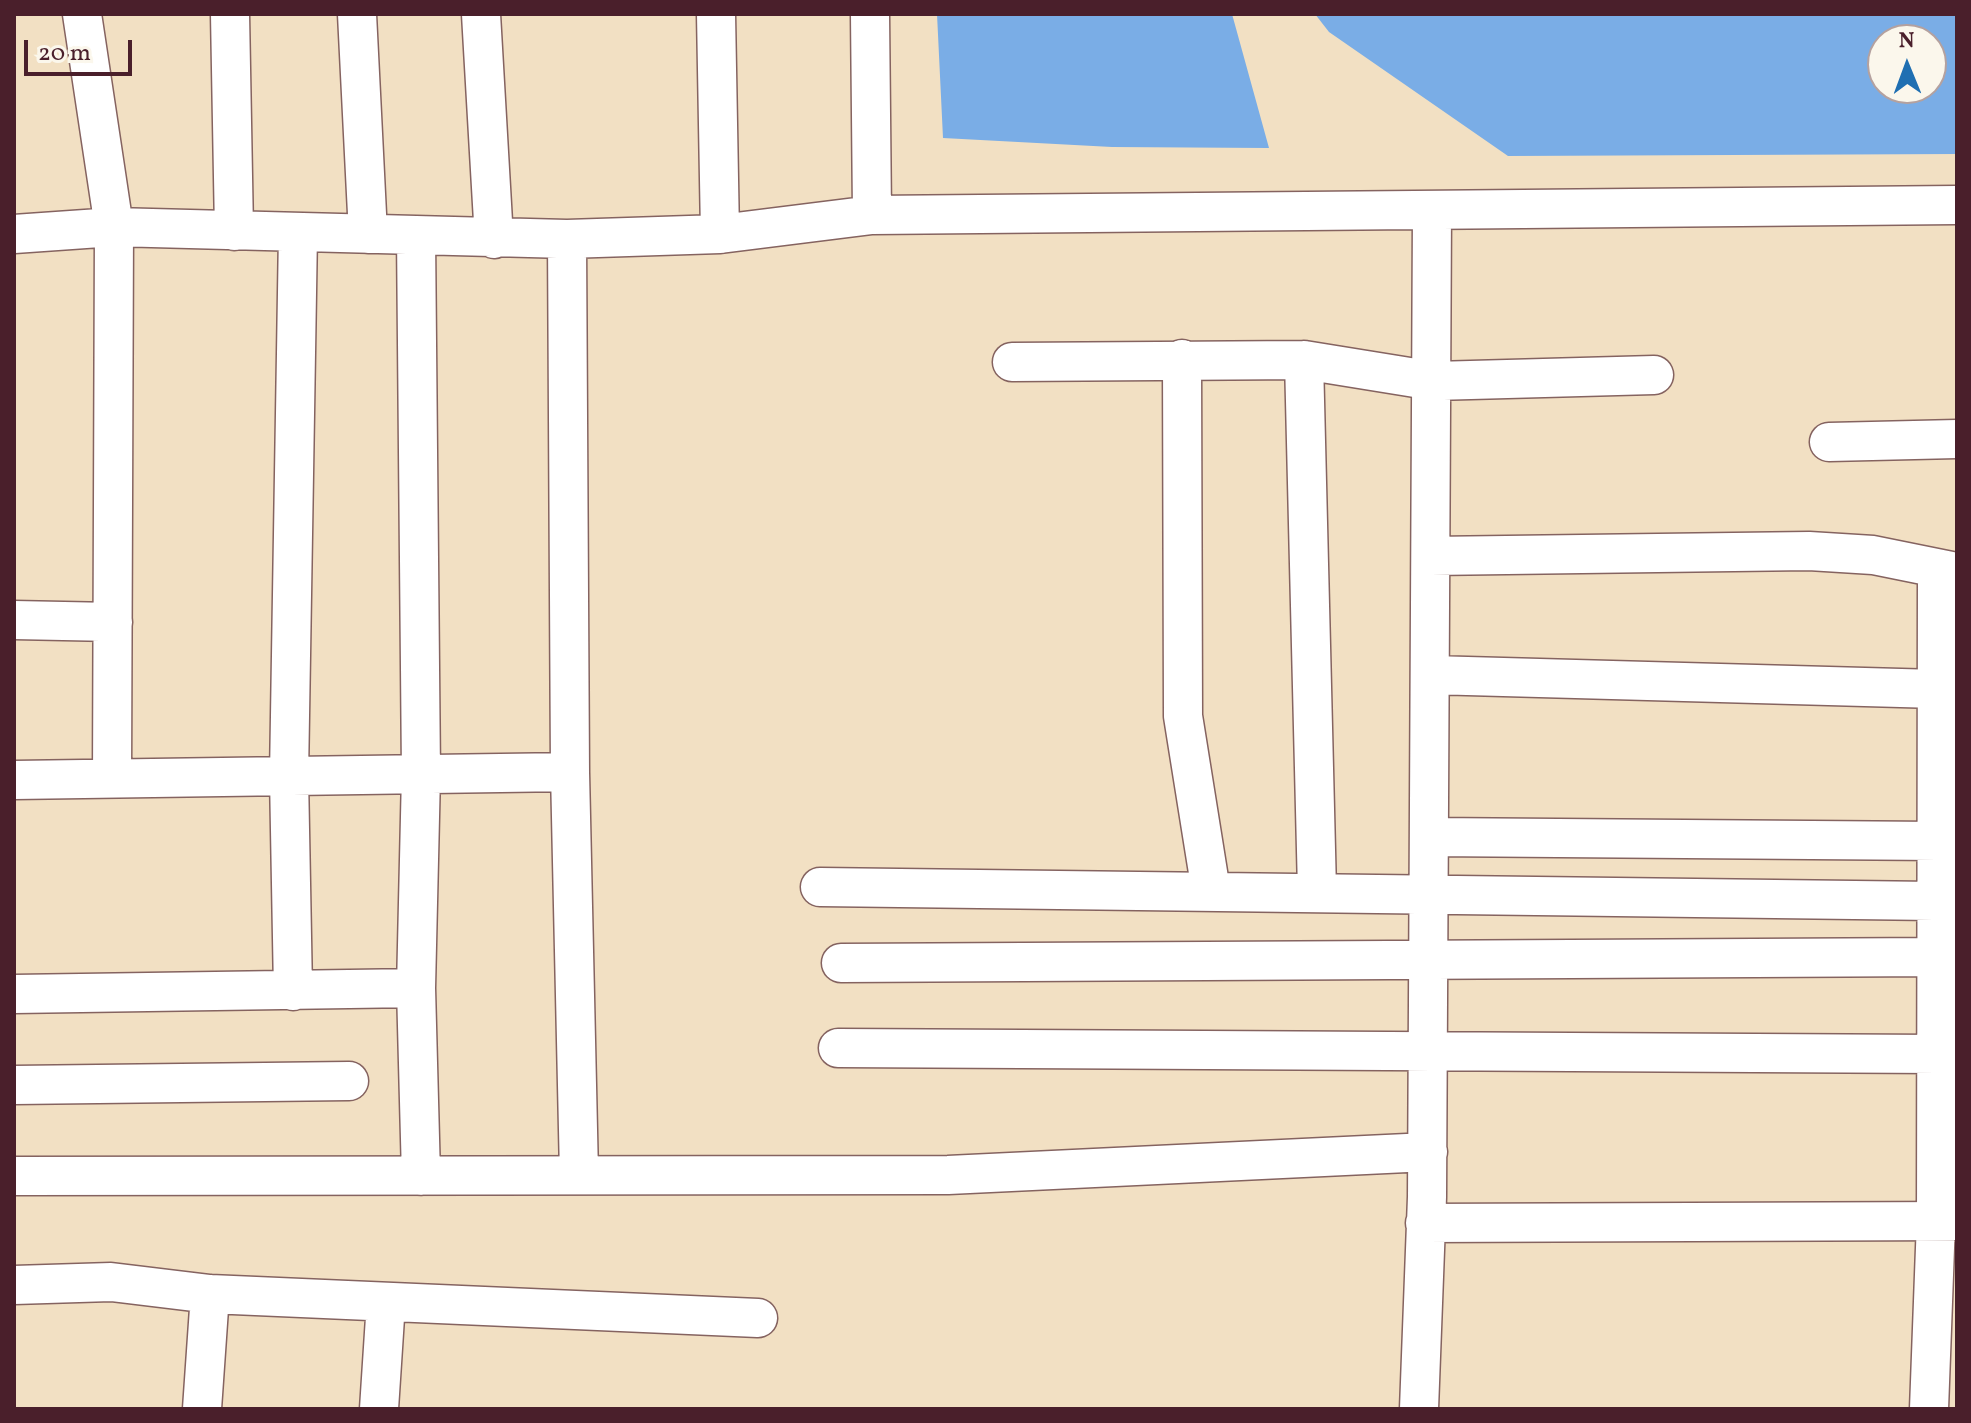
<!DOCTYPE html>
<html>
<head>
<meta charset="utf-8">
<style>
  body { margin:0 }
  #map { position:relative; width:1971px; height:1423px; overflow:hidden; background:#f2e0c3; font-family:Vollkorn,serif }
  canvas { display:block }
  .frame { position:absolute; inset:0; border:16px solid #4a1f2b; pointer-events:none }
  .north { position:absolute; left:1867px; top:24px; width:80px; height:80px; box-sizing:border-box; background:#fbf7ec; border:2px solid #b4a19f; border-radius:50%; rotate:359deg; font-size:22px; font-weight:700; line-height:32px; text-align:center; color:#4a1f2b }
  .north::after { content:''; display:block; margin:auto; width:28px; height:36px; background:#1f6fb2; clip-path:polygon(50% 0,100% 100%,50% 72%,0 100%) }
  .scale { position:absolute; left:24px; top:40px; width:108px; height:36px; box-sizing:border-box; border:4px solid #4a1f2b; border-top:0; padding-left:10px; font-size:24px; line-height:28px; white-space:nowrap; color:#4a1f2b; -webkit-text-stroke:6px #fbf7ec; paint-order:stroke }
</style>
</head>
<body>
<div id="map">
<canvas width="1971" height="1423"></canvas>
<div class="frame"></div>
<div class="north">N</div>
<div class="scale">20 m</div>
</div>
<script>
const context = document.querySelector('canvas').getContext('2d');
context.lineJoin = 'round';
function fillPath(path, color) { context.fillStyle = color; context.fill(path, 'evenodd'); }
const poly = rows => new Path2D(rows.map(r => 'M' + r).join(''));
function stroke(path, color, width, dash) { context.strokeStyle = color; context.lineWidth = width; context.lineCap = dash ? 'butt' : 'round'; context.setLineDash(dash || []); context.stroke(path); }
const water = poly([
  [937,14,1232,14,1269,148,1112,147,943,138],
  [1315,14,1957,14,1957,154,1508,156,1329,32],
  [1883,40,1931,40,1931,88,1883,88]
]);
const minor = poly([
  [82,14,114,227,112,778],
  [230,14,234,231],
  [357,14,368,234],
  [481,14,494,239],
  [716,14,720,234],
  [870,14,872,215],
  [14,234,114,227,567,239,720,234,872,215,1957,205],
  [416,235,421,774,416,988,421,1176],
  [567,239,570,772,579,1174],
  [1182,359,1183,716,1211,891],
  [1304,360,1317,891],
  [1012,362,1304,360,1434,381,1654,375],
  [1829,442,1957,439],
  [1431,556,1809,551,1873,555,1957,572],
  [14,620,113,622],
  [1431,675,1937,689],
  [14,780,570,772],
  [1431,837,1938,841],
  [820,887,1934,901],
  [841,963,1937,957],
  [293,991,289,776,298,232],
  [14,994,416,988],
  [838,1048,1938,1054],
  [14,1085,349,1081],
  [14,1176,948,1175,1428,1152],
  [1425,1223,1957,1221],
  [14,1285,111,1282,210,1294,758,1318],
  [202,1409,210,1294],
  [379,1409,386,1302],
  [1419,1409,1427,1197,1432,211],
  [1929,1409,1936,1221,1937,569]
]);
fillPath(water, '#7aade6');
stroke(minor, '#856360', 41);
stroke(minor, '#fff', 38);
</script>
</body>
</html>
